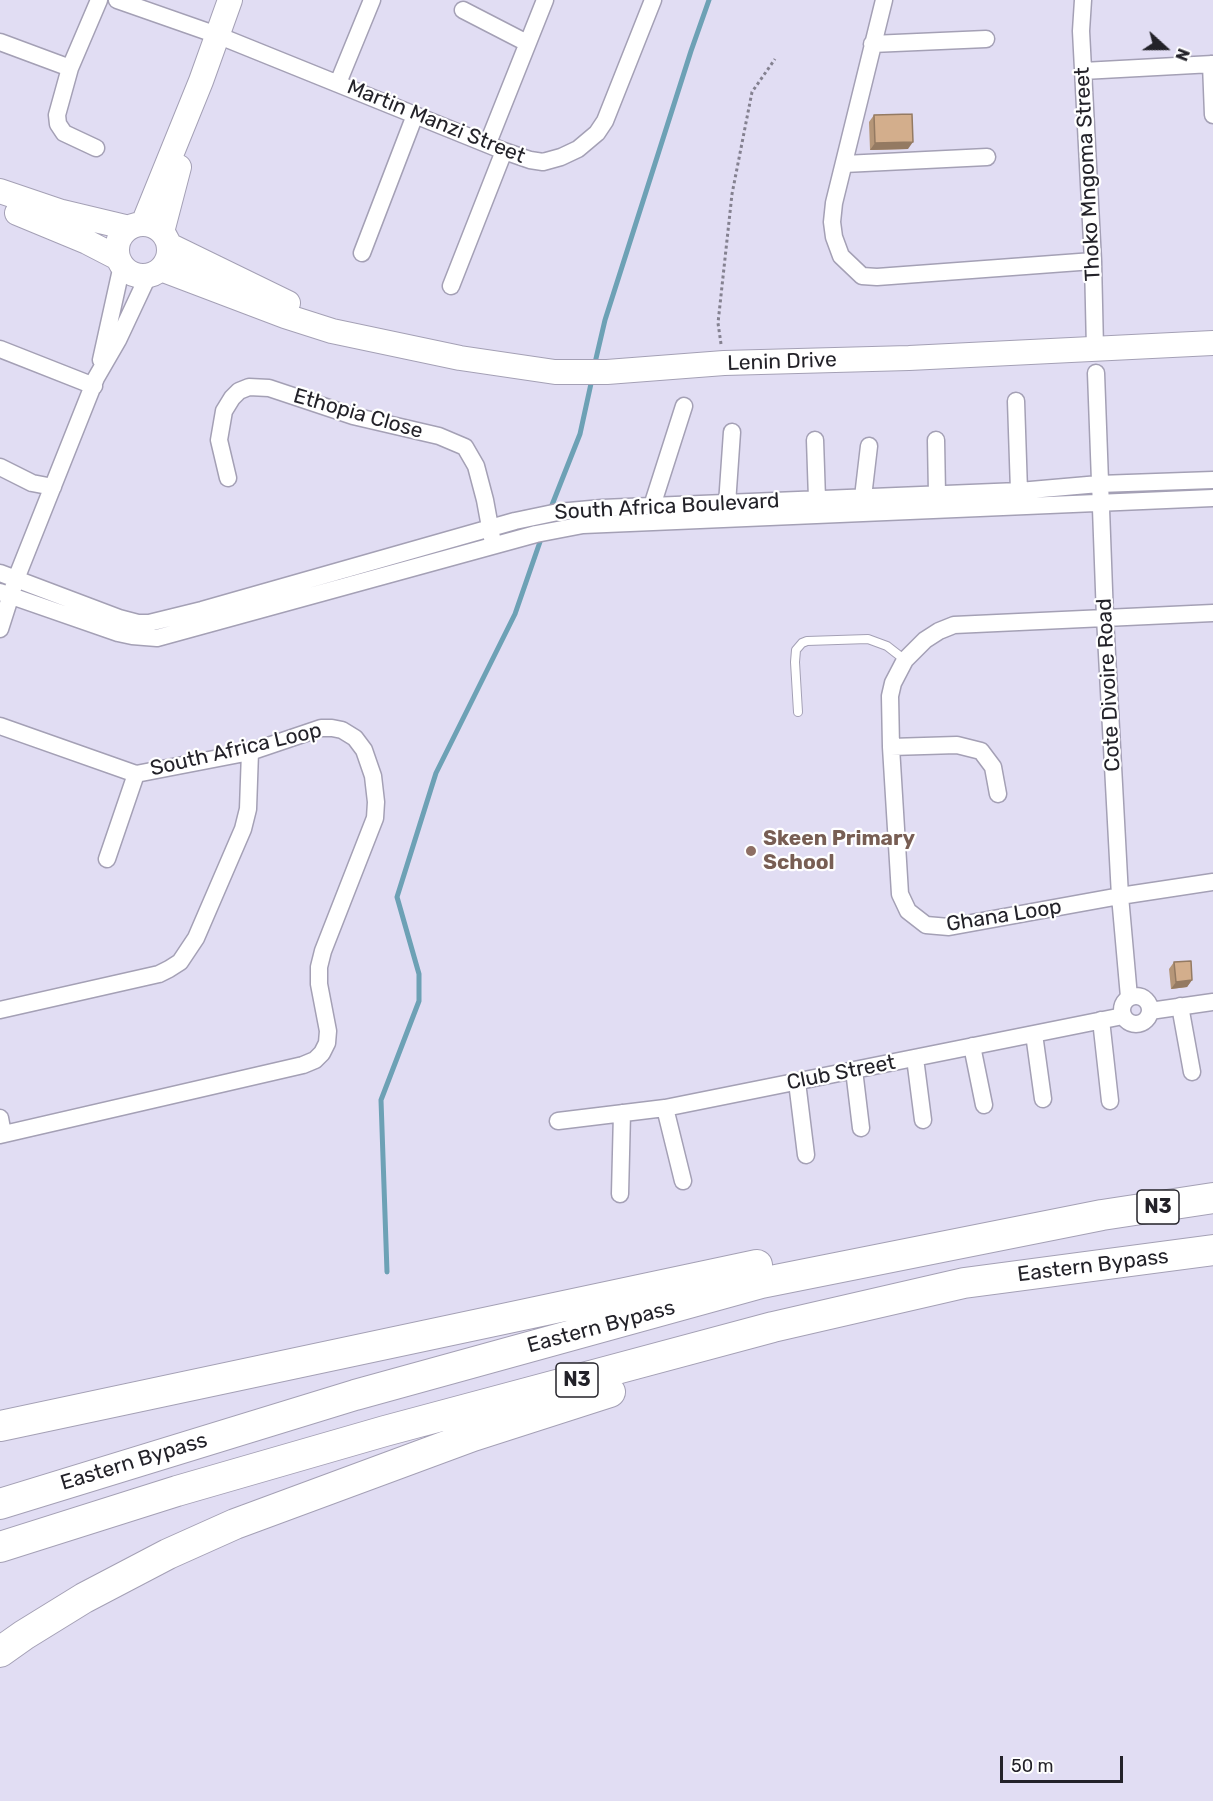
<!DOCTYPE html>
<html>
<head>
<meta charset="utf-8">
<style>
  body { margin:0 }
  #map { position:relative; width:1213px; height:1801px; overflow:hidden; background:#e1ddf3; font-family:Rubik,sans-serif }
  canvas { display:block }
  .north { position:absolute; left:1135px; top:18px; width:60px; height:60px; -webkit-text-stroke:4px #fff; paint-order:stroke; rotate:111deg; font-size:16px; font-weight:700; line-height:24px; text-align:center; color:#232229 }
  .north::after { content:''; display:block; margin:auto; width:21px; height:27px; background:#232229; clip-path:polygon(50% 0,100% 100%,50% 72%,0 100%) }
  .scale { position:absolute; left:1000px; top:1756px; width:123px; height:27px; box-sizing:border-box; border:3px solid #232229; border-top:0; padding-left:8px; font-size:18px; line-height:21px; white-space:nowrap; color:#232229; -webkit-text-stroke:4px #fff; paint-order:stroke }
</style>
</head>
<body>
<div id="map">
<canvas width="1213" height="1801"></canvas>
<div class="north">N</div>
<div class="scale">50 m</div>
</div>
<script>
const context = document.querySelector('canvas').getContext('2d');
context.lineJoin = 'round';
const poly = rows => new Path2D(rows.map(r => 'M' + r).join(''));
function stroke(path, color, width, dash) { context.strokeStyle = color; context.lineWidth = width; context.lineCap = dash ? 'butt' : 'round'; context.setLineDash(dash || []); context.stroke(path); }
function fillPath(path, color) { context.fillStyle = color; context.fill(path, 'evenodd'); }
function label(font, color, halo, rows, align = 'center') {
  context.font = font + ' Rubik,sans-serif'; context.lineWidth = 4.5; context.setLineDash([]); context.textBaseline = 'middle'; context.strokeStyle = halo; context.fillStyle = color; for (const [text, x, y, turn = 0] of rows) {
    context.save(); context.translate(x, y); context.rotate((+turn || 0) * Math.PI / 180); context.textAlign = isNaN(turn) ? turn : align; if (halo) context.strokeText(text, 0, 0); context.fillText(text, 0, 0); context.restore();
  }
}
const stream = poly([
  [594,367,605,320,691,51,709,0],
  [550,510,580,434,592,379],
  [387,1272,381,1100,419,1001,419,974,397,897,436,773,515,614,542,536]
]);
const path = poly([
  [721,344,718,323,732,194,752,92,775,59]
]);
const lane = poly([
  [798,712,795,662,796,650,802,643,807,641,868,639,887,646,905,660]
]);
const street = poly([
  [117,0,217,35,504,151,530,160,543,162,561,157,578,149,597,133,605,121,653,0],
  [884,0,834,203,832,222,834,237,841,256,862,276,877,277,1093,261],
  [1083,0,1081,31,1093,261,1095,349],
  [463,10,527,43],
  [0,42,70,68],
  [872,44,986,39],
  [1211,64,1213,115],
  [1083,71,1213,64],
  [338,83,372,0],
  [488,143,545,0],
  [96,148,64,133,58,124,57,115,70,68,99,0],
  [844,164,987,157],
  [362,253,415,115],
  [451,286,504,151],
  [0,349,94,386],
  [101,360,122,265],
  [1096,373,1105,617,1120,896,1129,997],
  [1016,401,1019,491],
  [815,440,817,499],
  [936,440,937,494],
  [0,467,32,483,53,487],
  [228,478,219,440,224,411,232,398,239,391,249,387,269,388,353,416,439,436,465,447,476,466,485,500,492,538],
  [863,497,869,446],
  [727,504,732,432],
  [652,506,684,406],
  [0,573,119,618,138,623,149,623,202,610,515,521,558,512,602,508,1019,491,1099,484,1213,480],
  [0,592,118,633,132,636,157,638,536,534,583,525,1213,498],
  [1213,613,954,625,939,631,925,640,905,660,893,683,890,696,891,747,900,894,908,911,926,925,949,927,1120,896,1213,882],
  [0,629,16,579,96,378,118,340,148,276],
  [0,726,136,774,250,752,321,728,332,728,342,730,355,738,364,750,373,776,376,802,375,818,323,951,319,967,319,984,328,1031,327,1043,322,1053,315,1060,303,1065,0,1135],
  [891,747,957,745,981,751,993,767,998,794],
  [107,859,136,774],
  '1122 1010a14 14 0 1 1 28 0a14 14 0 1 1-28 0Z',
  [1180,1006,1192,1072],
  [0,1010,159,974,169,969,180,962,196,938,243,829,248,809,250,752],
  [1150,1011,1213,1002],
  [1101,1020,1110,1101],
  [1034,1034,1043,1099],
  [972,1046,984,1105],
  [915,1058,923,1120],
  [854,1070,861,1128],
  [797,1082,806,1155],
  [665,1108,683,1181],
  [0,1118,3,1134],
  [558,1121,665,1108,1123,1016],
  [620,1194,622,1113]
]);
const secondary = poly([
  [0,191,62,212,129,228],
  [17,213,87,242,118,258],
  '117 250a26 26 0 1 1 52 0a26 26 0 1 1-52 0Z',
  [143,224,201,81,230,0],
  [162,232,179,167],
  [169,245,288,303],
  [161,269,285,316,332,331,460,358,555,372,607,372,724,363,909,358,1213,343]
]);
const highway = poly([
  [0,1426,757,1265],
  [0,1504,355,1395,761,1283,1102,1215,1213,1198],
  [0,1547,177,1491,385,1431,773,1327,964,1283,1213,1250],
  [0,1652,24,1635,84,1598,168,1554,235,1524,473,1436,610,1392]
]);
const wall = poly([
  [874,115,908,149,870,150,869,122],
  [1174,962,1192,980,1187,987,1171,989,1169,969]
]);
const shadedWall = poly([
  [913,142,908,149,870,150,875,143],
  [1192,980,1187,987,1171,989,1176,982]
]);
const building = poly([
  [912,114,913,142,875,143,874,115,912,114],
  [1191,961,1192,980,1176,982,1174,962,1191,961]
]);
const markers = [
  [751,851,6,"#8d6e63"]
];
const shields = [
  [1158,1207,42],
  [577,1380,42]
];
const shieldNames = [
  ["N3",1158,1207],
  ["N3",577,1380]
];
const streetNames = [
  ["Martin Manzi Street",436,122,22],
  ["Thoko Mngoma Street",1088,174,-93],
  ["Lenin Drive",782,362,-2],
  ["Ethopia Close",358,414,16],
  ["South Africa Boulevard",667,507,-3],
  ["Cote Divoire Road",1109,685,-93],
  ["South Africa Loop",236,750,-13],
  ["Ghana Loop",1004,916,-9],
  ["Club Street",841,1073,-11],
  ["Eastern Bypass",1093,1266,-7],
  ["Eastern Bypass",601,1327,-15],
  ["Eastern Bypass",134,1462,-17]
];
const educationNames = [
  ["Skeen Primary",763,839],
  ["School",763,863]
];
stroke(stream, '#6da1b5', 5);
stroke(lane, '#a4a0b5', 10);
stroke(street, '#a4a0b5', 19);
stroke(secondary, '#a4a0b5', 26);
stroke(highway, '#a4a0b5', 32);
stroke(path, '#848190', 3, [3, 3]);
stroke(lane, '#fff', 8);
stroke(street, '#fff', 16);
stroke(secondary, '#fff', 24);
stroke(highway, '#fff', 30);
fillPath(wall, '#b59678');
fillPath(shadedWall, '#947a62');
fillPath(building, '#d3ae8c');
stroke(building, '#947a62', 1.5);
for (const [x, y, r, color] of markers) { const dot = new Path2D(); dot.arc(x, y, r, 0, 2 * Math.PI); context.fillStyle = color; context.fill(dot); stroke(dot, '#fff', 2); }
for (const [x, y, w] of shields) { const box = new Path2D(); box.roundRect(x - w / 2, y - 17, w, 34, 4.5); context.fillStyle = '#fff'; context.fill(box); stroke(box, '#232229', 1.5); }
label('bold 20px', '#232229', null, shieldNames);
label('21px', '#232229', '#fff', streetNames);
label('bold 21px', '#785e54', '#fff', educationNames, 'left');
</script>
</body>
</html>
